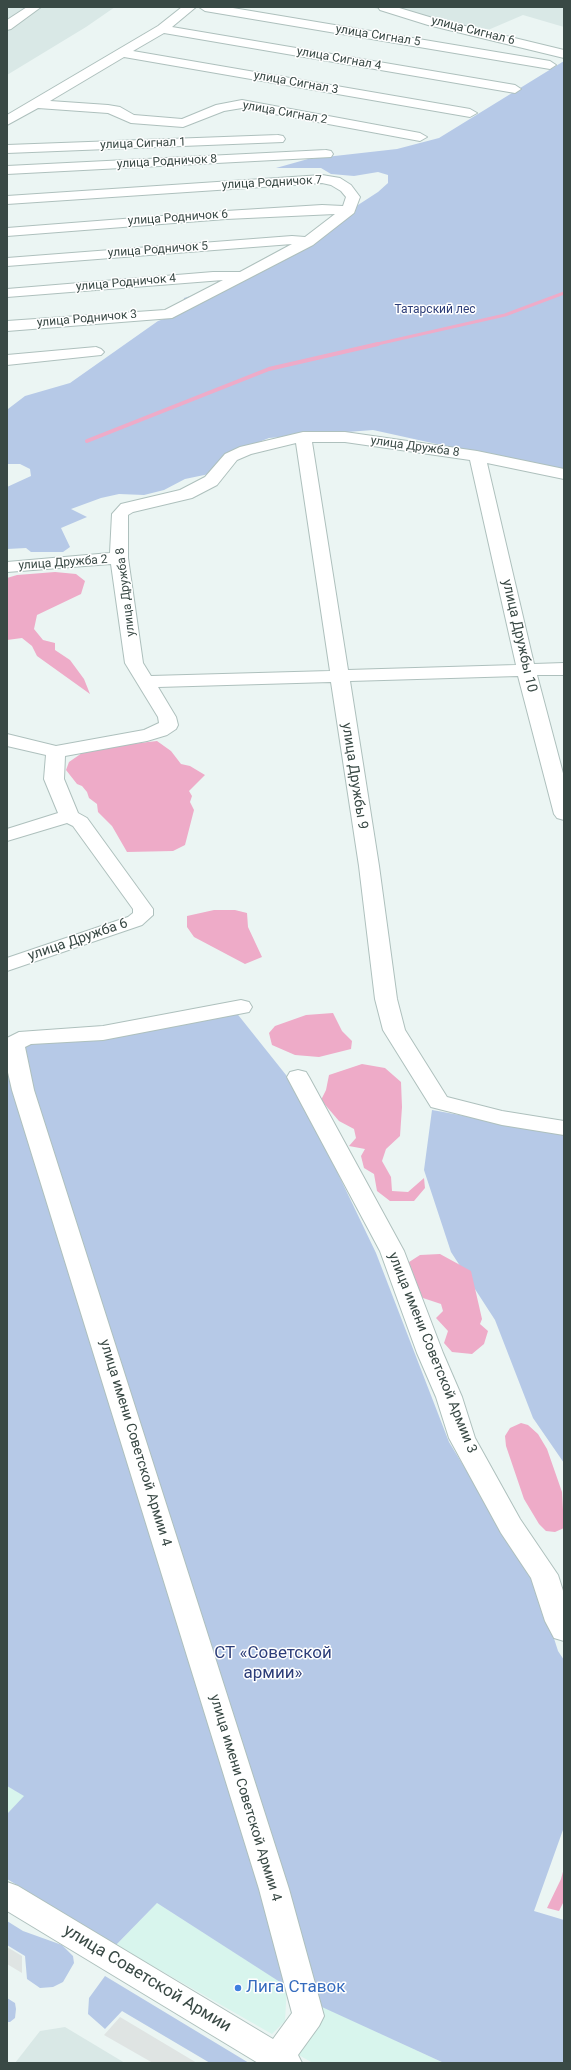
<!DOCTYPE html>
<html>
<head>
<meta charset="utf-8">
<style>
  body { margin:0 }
  #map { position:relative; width:571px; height:2070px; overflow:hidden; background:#ebf5f3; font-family:Roboto,sans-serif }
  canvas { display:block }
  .frame { position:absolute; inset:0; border:8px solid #394945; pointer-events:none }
</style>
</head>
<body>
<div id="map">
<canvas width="571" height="2070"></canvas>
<div class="frame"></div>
</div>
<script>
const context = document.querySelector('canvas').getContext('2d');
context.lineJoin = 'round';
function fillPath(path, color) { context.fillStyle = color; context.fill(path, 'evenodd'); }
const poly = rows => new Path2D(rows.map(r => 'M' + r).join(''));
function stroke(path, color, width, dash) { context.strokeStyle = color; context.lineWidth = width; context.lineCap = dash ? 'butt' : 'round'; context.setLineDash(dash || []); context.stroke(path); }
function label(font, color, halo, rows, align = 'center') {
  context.font = font + ' Roboto,sans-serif'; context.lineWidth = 3; context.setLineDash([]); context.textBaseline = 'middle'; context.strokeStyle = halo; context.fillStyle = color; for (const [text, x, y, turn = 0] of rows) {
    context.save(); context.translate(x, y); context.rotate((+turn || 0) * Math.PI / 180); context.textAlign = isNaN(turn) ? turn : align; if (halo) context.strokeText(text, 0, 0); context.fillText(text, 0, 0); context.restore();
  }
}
const residential = poly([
  [7,7,115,7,86,27,7,75],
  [370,7,564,7,564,27,523,15,481,33],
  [65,2027,125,2063,15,2063,40,2031]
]);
const commercial = poly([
  [7,1786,25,1796,7,1814],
  [157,1903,287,1986,285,2021,272,2034,116,1945],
  [321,2006,444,2063,313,2063,295,2053]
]);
const green = poly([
  [564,61,564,472,373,430,269,438,227,455,209,474,185,479,164,490,144,495,119,494,101,498,71,509,87,517,61,528,70,547,63,552,31,552,26,548,7,549,7,487,31,476,30,469,20,464,7,464,8,409,25,396,70,383,158,321,181,313,184,298,244,279,378,192,388,183,388,175,378,172,354,176,331,174,321,168,276,168,308,159,397,149,439,138],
  [235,1011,294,1085,309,1113,376,1253,449,1442,538,1588,558,1651,564,1660,564,1827,534,1911,564,1920,564,2063,444,2063,311,2002,157,1903,116,1945,7,1879,7,1814,24,1796,7,1786,7,1044],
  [432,1110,564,1134,564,1463,533,1418,495,1320,451,1252,424,1170],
  [7,1921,23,1931,62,1945,73,1956,74,1963,63,1982,53,1987,40,1988,27,1979,25,1956,7,1945],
  [105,1976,249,2063,210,2063,122,2011,105,2029,88,2014,89,1998],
  [7,1998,15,2003,16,2009,15,2018,10,2022,7,2022]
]);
const parking = poly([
  [7,1947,22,1956,22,1973,7,1964],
  [120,2017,197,2063,153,2063,104,2035]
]);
const water = poly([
  [55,572,76,574,85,581,81,594,37,615,34,629,43,640,55,643,55,650,70,660,84,679,90,694,37,656,32,646,22,638,7,640,7,578,17,575],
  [157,741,171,751,181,764,190,766,205,775,189,791,192,796,190,802,194,810,185,845,173,851,127,852,112,826,98,812,97,804,89,798,87,792,82,786,77,784,66,770,69,762,82,753,105,747],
  [214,910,235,910,247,913,248,927,262,957,245,964,194,937,187,927,187,916],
  [333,1013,342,1031,352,1041,351,1049,319,1057,295,1055,272,1045,269,1033,275,1026,306,1015],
  [362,1064,385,1068,401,1082,402,1107,400,1136,386,1149,382,1161,391,1177,392,1191,408,1192,424,1178,425,1188,414,1201,390,1201,377,1191,374,1174,364,1168,361,1156,365,1149,349,1146,356,1138,354,1129,339,1121,321,1100,326,1090,329,1075],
  [440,1254,471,1271,482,1319,480,1324,488,1331,484,1344,472,1354,452,1352,444,1343,448,1331,436,1318,443,1311,441,1304,423,1298,414,1288,406,1264,420,1255],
  [521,1423,528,1425,538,1434,547,1449,562,1492,564,1528,555,1532,546,1531,539,1524,524,1499,506,1446,505,1436,510,1428],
  [564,1868,564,1901,559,1911,547,1908,561,1879]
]);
const streamFar1 = poly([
  [373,345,505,315,564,293]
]);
const stream = poly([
  [87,441,269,369,378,344]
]);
const minor = poly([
  [27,7,41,7,11,29,7,30,7,20,27,7],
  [182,7,196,7,172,27,515,85,521,89,515,93,164,33,133,51,470,109,477,113,470,117,124,57,50,101,108,105,120,107,134,115,182,119,216,105,242,100,420,133,427,137,420,141,242,108,224,111,183,127,131,123,108,113,38,108,7,125,7,115,158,26,182,7],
  [199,7,227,7,550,61,556,65,550,69,205,11,199,7],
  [378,7,396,7,436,19,564,50,564,58,428,25,380,10,378,7],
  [278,135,283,136,285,139,283,142,7,153,7,145,278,135],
  [326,150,331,151,333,154,331,157,7,174,7,166,326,150],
  [322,175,340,178,351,185,360,197,354,213,313,245,172,318,7,331,7,321,165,310,223,280,7,297,7,289,213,272,240,272,292,244,7,266,7,258,292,236,305,237,335,214,226,219,7,236,7,228,226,211,322,205,343,206,346,197,341,191,331,185,322,183,7,204,7,196,322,175],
  [96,347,101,349,104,352,101,355,7,365,7,355,96,347],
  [303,432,345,432,477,451,564,469,564,479,487,463,534,664,564,663,564,675,537,675,564,777,564,820,557,818,554,814,518,676,350,681,379,866,397,999,405,1030,447,1097,502,1111,564,1121,564,1135,502,1125,431,1107,383,1030,375,999,359,866,331,682,158,687,176,717,178,725,176,729,167,735,147,741,65,756,64,779,78,813,87,818,153,909,153,915,142,925,7,971,7,958,128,917,133,913,133,909,73,826,67,823,7,841,7,829,58,813,44,779,46,755,7,746,7,734,56,746,144,730,159,723,158,717,125,663,111,564,7,572,7,562,110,553,112,514,121,504,180,490,205,477,225,454,240,447,303,432],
  [312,442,345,442,470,460,516,665,348,670,312,442],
  [296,443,330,671,151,676,143,663,128,558,128,515,133,512,192,498,217,485,237,460,251,454,296,443],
  [241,1000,249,1002,252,1007,249,1012,103,1040,31,1044,25,1047,34,1090,289,1889,324,2016,319,2026,298,2055,302,2063,258,2063,7,1911,7,1882,18,1886,273,2039,292,2013,259,1889,12,1090,7,1068,7,1038,19,1032,103,1026,241,1000],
  [298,1070,306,1072,309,1077,404,1251,443,1353,462,1397,475,1438,520,1519,558,1575,564,1594,564,1641,554,1638,545,1621,531,1578,501,1533,449,1438,436,1397,417,1353,380,1251,287,1077,290,1072,298,1070]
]);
const markers = [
  [238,1988,4,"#3f7fe0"]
];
const farStreetnames = [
  ["улица Сигнал 6",473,31,14],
  ["улица Сигнал 5",378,36,9],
  ["улица Сигнал 4",339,59,10],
  ["улица Сигнал 3",296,83,10],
  ["улица Сигнал 2",285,113,10],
  ["улица Сигнал 1",143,144,-2],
  ["улица Родничок 8",167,162,-3],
  ["улица Родничок 7",272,183,-3],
  ["улица Родничок 6",178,218,-4],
  ["улица Родничок 5",158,250,-4],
  ["улица Родничок 4",126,283,-5],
  ["улица Родничок 3",87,319,-5],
  ["улица Дружба 8",415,447,8],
  ["улица Дружба 2",63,563,-4],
  ["улица Дружба 8",126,592,-97]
];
const farParknames = [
  ["Татарский лес",435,310]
];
const streetNames = [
  ["улица Дружбы 10",519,636,77],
  ["улица Дружбы 9",354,776,81],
  ["улица Дружба 6",78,940,-19],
  ["улица имени Советской Армии 3",432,1353,68],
  ["улица имени Советской Армии 4",135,1443,73],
  ["улица имени Советской Армии 4",245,1798,73]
];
const nearParknames = [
  ["СТ «Советской",273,1654],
  ["армии»",273,1674]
];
const nearStreetnames = [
  ["улица Советской Армии",147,1979,31]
];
const nearShopnames = [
  ["Лига Ставок",246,1988]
];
fillPath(residential, '#d9e8e6');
fillPath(commercial, '#d8f5ed');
fillPath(green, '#b6c9e7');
fillPath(parking, '#dfe4e3');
fillPath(water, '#eeabc8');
stroke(streamFar1, '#eeabc8', 3);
stroke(stream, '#eeabc8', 4);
stroke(minor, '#aec0bd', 2);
fillPath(minor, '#fff');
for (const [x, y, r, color] of markers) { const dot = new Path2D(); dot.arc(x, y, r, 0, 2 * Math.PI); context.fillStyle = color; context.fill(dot); stroke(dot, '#fff', 1.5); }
label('12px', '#394945', '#fff', farStreetnames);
label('12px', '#2d3e79', '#fff', farParknames);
label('14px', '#394945', '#fff', streetNames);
label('17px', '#2d3e79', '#fff', nearParknames);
label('17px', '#394945', '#fff', nearStreetnames);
label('17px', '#366cbe', '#fff', nearShopnames, 'left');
</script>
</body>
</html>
